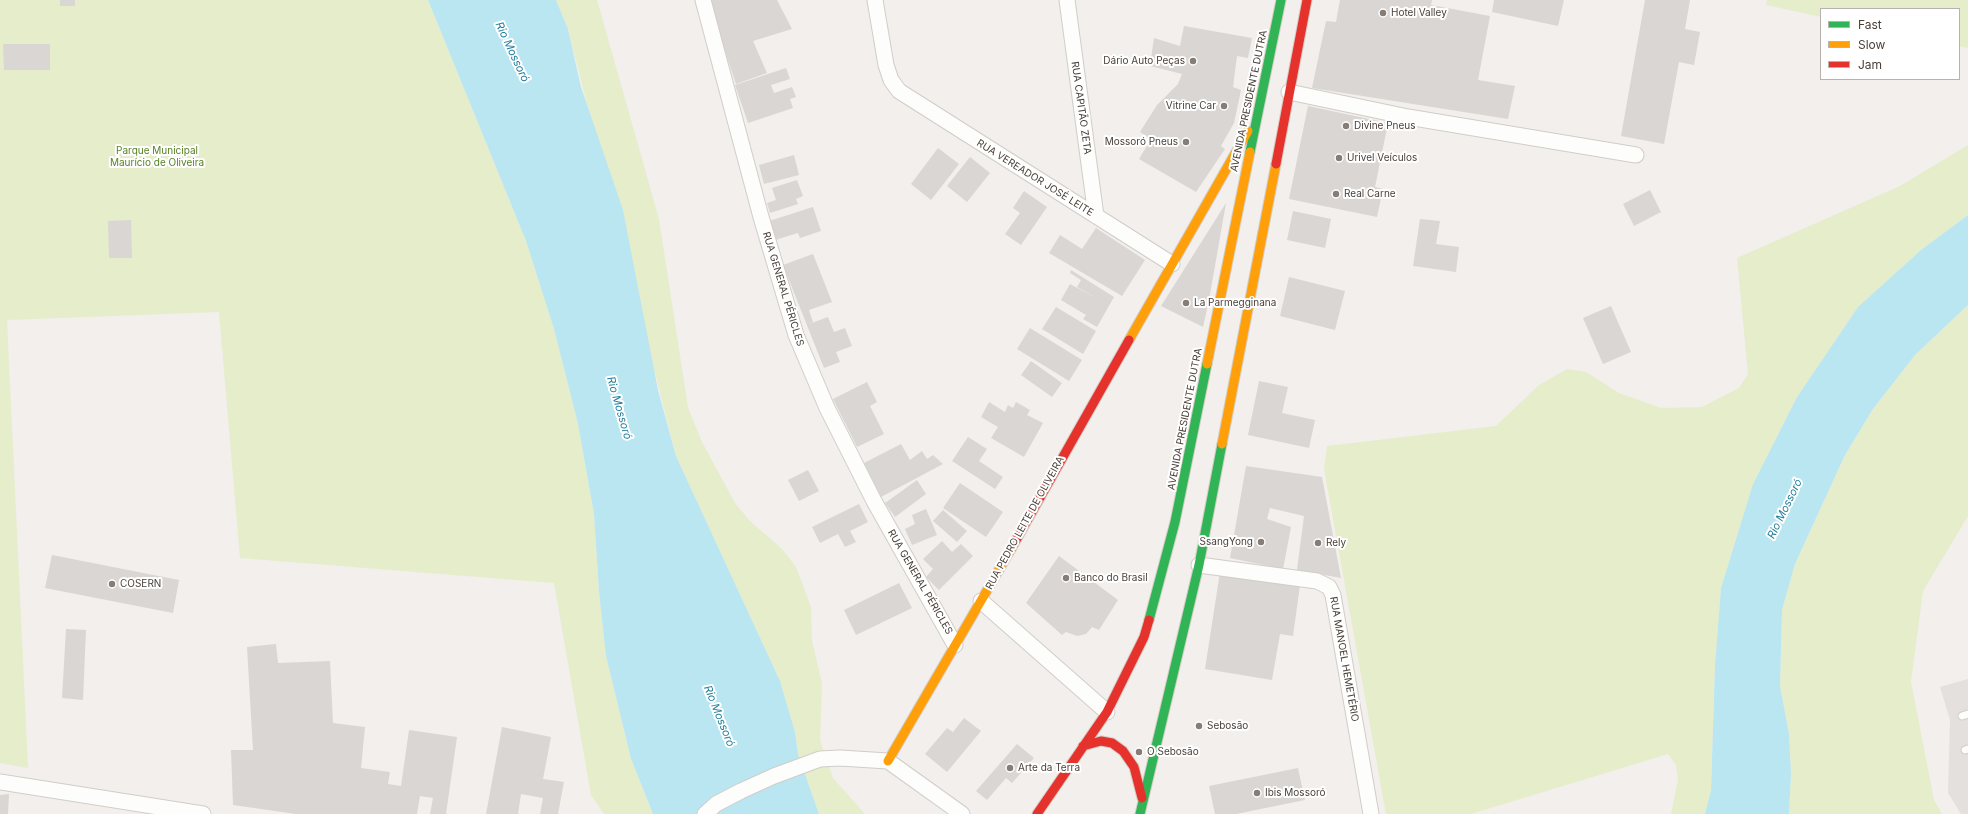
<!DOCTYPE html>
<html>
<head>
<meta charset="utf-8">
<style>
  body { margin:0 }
  #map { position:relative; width:1968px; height:814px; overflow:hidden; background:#f2efec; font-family:Inter,sans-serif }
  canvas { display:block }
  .legend { position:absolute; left:1820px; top:8px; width:140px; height:72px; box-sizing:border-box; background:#fff; border:1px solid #b7b2af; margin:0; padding:5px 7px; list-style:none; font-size:12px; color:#4a3f37 }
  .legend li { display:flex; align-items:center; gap:8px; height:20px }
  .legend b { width:20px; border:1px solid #b7b2af }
</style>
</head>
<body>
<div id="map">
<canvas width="1968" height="814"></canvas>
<ul class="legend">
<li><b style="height:5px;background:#30b455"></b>Fast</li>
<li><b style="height:5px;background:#ff9f0a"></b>Slow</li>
<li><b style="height:5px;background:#e5322d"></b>Jam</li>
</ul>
</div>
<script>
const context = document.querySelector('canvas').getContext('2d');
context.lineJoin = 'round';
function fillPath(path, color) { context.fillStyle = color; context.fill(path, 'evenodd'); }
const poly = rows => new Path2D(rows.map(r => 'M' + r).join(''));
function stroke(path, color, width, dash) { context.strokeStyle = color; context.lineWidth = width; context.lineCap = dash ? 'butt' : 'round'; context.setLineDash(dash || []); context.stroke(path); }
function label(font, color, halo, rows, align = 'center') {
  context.font = font + ' Inter,sans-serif'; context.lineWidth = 4; context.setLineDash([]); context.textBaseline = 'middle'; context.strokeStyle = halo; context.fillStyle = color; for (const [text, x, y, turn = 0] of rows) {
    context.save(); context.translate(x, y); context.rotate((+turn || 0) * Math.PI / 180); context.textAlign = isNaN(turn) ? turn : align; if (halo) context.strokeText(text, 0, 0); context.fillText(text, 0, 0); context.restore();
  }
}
const green = poly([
  [0,0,428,0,526,241,554,329,578,424,594,514,599,592,606,656,631,759,653,814,604,814,591,795,554,583,240,558,219,312,7,320,28,768,0,763],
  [556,0,597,0,659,219,688,408,702,442,735,503,750,521,782,549,796,567,811,607,812,641,822,683,820,740,833,778,865,814,819,814,798,754,795,732,780,681,676,456,568,29],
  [1767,0,1968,0,1968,48,1959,46,1959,9,1821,9,1821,17,1766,5],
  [1968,145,1968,215,1921,250,1858,307,1797,397,1753,484,1721,588,1715,665,1711,790,1705,814,1671,814,1678,779,1676,765,1668,754,1471,814,1386,814,1324,469,1327,446,1496,426,1539,385,1567,369,1586,372,1619,393,1661,408,1702,407,1739,388,1748,374,1737,258,1900,186],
  [1968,305,1968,516,1923,591,1911,682,1934,800,1942,814,1789,814,1791,774,1789,734,1780,686,1782,610,1795,564,1845,455,1873,409,1915,355]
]);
const parking = poly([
  [1968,679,1968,814,1961,814,1948,793,1950,720,1940,687]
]);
const water = poly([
  [428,0,556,0,568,29,581,87,623,210,658,390,676,456,780,681,795,732,798,754,819,814,653,814,631,759,606,656,599,592,594,514,578,424,554,329,526,241],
  [1968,215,1968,305,1915,355,1873,409,1845,455,1795,564,1782,610,1780,686,1789,734,1791,774,1789,814,1705,814,1711,790,1715,665,1721,588,1753,484,1797,397,1858,307,1921,250]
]);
const building = poly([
  [60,0,75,0,75,6,60,6],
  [711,0,777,0,792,29,753,41,767,73,736,84,724,48],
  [1340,0,1432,0,1431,5,1490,16,1478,80,1515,86,1508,119,1312,88,1326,21,1336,22],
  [1494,0,1564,0,1558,26,1492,12],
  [1645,0,1690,0,1685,29,1700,32,1694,65,1679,62,1664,144,1621,136],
  [1184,26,1252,38,1248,58,1237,56,1233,87,1241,90,1234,123,1221,146,1225,149,1196,192,1139,159,1151,139,1140,132,1157,105,1178,84,1182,74,1150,66,1154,38,1180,46],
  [3,44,50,44,50,70,4,70],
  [786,68,790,79,771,85,774,93,792,87,796,97,790,99,793,108,748,123,735,85],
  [1308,106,1388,123,1375,187,1383,189,1377,217,1289,199],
  [938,148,959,164,931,200,911,184],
  [794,155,799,175,764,184,759,165],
  [970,157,990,173,967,202,947,186],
  [797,180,803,196,796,199,798,204,770,213,767,203,776,200,772,188],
  [1650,190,1661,212,1634,226,1623,204],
  [1024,191,1047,207,1021,245,1005,234,1020,213,1013,208],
  [1226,203,1209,300,1203,327,1161,306],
  [813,207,821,231,800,238,798,233,775,240,769,221],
  [1293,211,1331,219,1325,248,1287,240],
  [1420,219,1440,221,1436,244,1459,247,1456,272,1413,266],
  [131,220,132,258,109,258,108,221],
  [1096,228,1145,260,1122,296,1049,253,1060,235,1082,249],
  [813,254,832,302,809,310,813,322,809,324,828,317,834,332,845,328,852,346,836,352,840,362,824,368,783,265],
  [1071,270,1114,297,1097,327,1083,319,1086,315,1061,300,1070,284,1098,299,1077,287,1081,280,1070,273],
  [1289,277,1345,291,1335,330,1280,316],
  [1611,306,1631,352,1603,364,1583,318],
  [1056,307,1096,331,1083,354,1042,329],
  [1030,328,1082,360,1069,381,1017,349],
  [1031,361,1062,383,1052,397,1021,375],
  [1259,381,1288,387,1282,413,1315,420,1309,448,1248,435],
  [867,382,877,402,870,406,884,434,857,447,833,399],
  [989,402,1005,412,1008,405,1013,408,1016,402,1030,410,1027,415,1043,423,1024,457,991,438,998,427,981,417],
  [968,437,987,449,979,461,1003,477,995,489,952,461],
  [901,444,910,460,922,451,927,459,933,455,943,464,881,497,864,463],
  [1246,466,1322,477,1341,578,1297,570,1304,516,1270,508,1267,519,1291,527,1283,569,1230,558],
  [808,470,819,491,799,501,788,480],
  [917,480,926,494,895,517,885,503],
  [960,483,1003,512,986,537,943,508],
  [859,504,868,522,850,531,856,542,845,547,838,534,820,543,812,527],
  [926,509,937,535,912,545,905,529,915,524,912,515],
  [943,510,967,531,957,542,933,521],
  [942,541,952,552,961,544,973,556,939,590,926,577,933,569,923,559],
  [52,555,179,580,173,613,45,588],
  [1059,556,1118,600,1099,630,1092,627,1086,634,1077,636,1066,632,1062,635,1026,603],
  [1220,572,1300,585,1293,636,1280,634,1272,680,1205,669],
  [899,583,912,608,856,635,844,610],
  [66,629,86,630,83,700,62,698],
  [276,644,278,663,330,661,333,723,365,727,361,768,390,772,388,784,401,786,409,730,457,737,446,814,430,814,433,798,420,796,417,814,296,814,233,805,231,750,253,750,247,647],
  [964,718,981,731,947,772,925,754,947,728,953,732],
  [502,727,551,737,543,779,564,782,558,814,540,814,543,798,521,794,518,814,486,814],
  [1017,744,1034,758,1012,783,1006,778,987,800,976,791],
  [1298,768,1305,800,1236,814,1215,814,1209,786],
  [9,794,8,814,0,814,0,795]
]);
const lane = poly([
  [1962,716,1968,714],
  [1965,750,1968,749]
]);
const street = poly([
  [703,0,761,217,796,335,827,408,874,501,955,645],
  [875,0,886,65,891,80,899,91,1172,264],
  [1067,0,1096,216],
  [1289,92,1408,117,1636,155],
  [1199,565,1317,581,1329,587,1333,595,1371,814],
  [981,601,1107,712],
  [0,782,203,814],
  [705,814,716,804,741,791,774,776,820,759,840,758,888,761,962,814]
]);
const fast = poly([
  [1250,152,1281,0],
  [1149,620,1175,522,1207,364],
  [1140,814,1199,565,1222,444]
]);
const slow = poly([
  [1129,340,1248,131],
  [1207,364,1250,152],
  [1222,444,1276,164],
  [888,761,1011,549]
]);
const jam = poly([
  [1276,164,1307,0],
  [1011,549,1129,340],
  [1083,746,1101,741,1112,743,1123,751,1134,767,1142,798],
  [1037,814,1107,712,1144,637,1149,620]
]);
const markers = [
  [1383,13,4,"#857d76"],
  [1193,61,4,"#857d76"],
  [1224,106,4,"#857d76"],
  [1346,126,4,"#857d76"],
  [1186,142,4,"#857d76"],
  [1339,158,4,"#857d76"],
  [1336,194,4,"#857d76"],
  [1186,303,4,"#857d76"],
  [1261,542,4,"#857d76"],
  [1318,543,4,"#857d76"],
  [1066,578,4,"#857d76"],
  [112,584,4,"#857d76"],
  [1199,726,4,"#857d76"],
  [1139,752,4,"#857d76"],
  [1010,768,4,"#857d76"],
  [1257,793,4,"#857d76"]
];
const poiNames = [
  ["Hotel Valley",1391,13],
  ["Dário Auto Peças",1185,61,"right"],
  ["Vitrine Car",1216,106,"right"],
  ["Divine Pneus",1354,126],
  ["Mossoró Pneus",1178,142,"right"],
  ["Urivel Veículos",1347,158],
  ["Real Carne",1344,194],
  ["La Parmegginana",1194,303],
  ["SsangYong",1253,542,"right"],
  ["Rely",1326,543],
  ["Banco do Brasil",1074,578],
  ["COSERN",120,584],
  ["Sebosão",1207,726],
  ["O Sebosão",1147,752],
  ["Arte da Terra",1018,768],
  ["Ibis Mossoró",1265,793]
];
const streetNames = [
  ["AVENIDA PRESIDENTE DUTRA",1249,101,-78],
  ["RUA CAPITÃO ZETA",1081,108,82],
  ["RUA VEREADOR JOSÉ LEITE",1035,178,32],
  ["RUA GENERAL PÉRICLES",783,289,73],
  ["AVENIDA PRESIDENTE DUTRA",1185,419,-79],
  ["RUA PEDRO LEITE DE OLIVEIRA",1025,523,-61],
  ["RUA GENERAL PÉRICLES",920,582,60],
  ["RUA MANOEL HEMETÉRIO",1344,659,80]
];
const parkNames = [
  ["Parque Municipal",157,151],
  ["Maurício de Oliveira",157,163]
];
const waterNames = [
  ["Rio Mossoró",512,52,65],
  ["Rio Mossoró",619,408,74],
  ["Rio Mossoró",1785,509,-64],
  ["Rio Mossoró",719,716,68]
];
fillPath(green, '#e6edcb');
fillPath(parking, '#e4e0dd');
fillPath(water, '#bae6f2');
fillPath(building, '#dad6d3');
stroke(lane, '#d1cdc9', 9);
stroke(street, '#d1cdc9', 17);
stroke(fast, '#d3ccc4', 11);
stroke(slow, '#d3ccc4', 11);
stroke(jam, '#d3ccc4', 11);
stroke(lane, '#fdfdfc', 7);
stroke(street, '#fdfdfc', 15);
stroke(fast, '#30b455', 9);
stroke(slow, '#ff9f0a', 9);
stroke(jam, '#e5322d', 9);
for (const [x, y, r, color] of markers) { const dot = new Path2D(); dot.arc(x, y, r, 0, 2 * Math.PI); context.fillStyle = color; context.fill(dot); stroke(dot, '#fff', 1.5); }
label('10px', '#4a3f37', '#fff', poiNames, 'left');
label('10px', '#4a3f37', '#fff', streetNames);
label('10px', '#588025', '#fff', parkNames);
label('italic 11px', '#237f9b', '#fff', waterNames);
</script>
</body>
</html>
